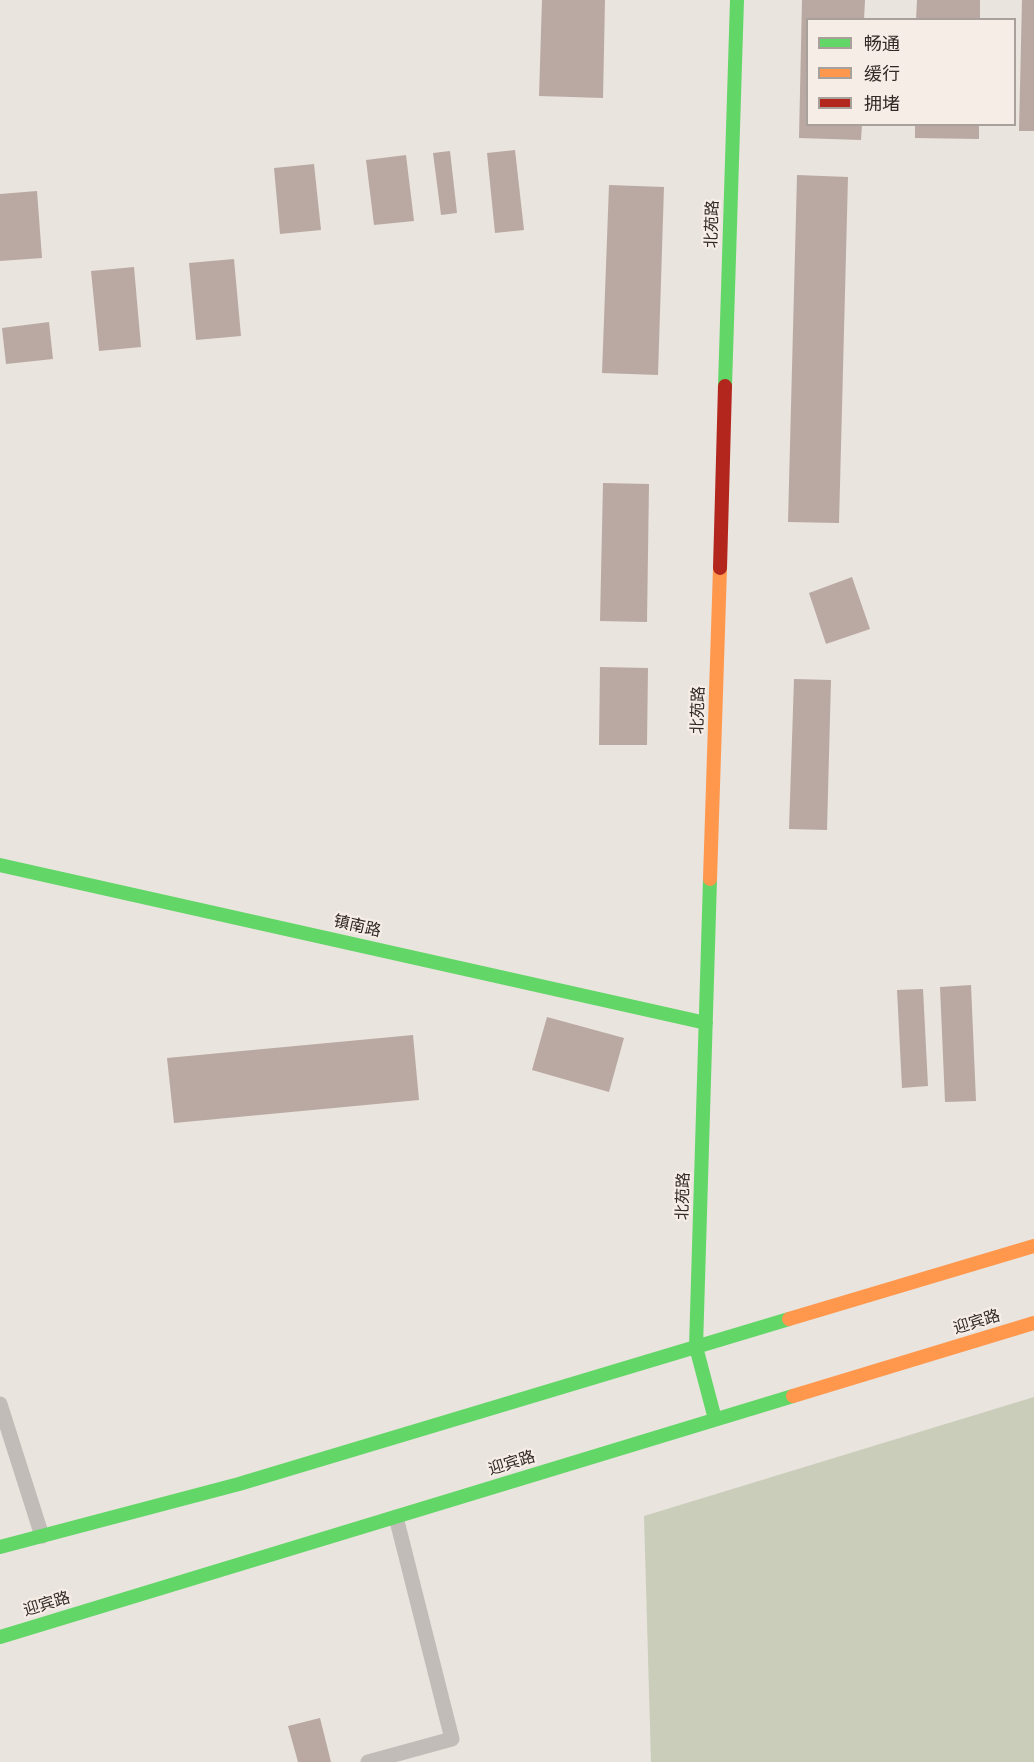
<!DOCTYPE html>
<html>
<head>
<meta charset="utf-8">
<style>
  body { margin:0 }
  #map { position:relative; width:1034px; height:1762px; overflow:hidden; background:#e9e4de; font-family:Poppins,"Noto Sans SC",sans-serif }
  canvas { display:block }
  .legend { position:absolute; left:806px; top:18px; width:210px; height:108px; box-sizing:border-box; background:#f6eee6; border:2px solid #a8a09a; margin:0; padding:8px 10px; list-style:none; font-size:18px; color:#322a27 }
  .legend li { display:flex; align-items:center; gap:12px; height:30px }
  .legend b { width:30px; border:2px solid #a8a09a }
</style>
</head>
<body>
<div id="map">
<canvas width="1034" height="1762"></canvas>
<ul class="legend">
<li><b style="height:8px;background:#63d668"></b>畅通</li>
<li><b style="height:8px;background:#ff974d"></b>缓行</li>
<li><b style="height:8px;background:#b3261e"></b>拥堵</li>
</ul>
</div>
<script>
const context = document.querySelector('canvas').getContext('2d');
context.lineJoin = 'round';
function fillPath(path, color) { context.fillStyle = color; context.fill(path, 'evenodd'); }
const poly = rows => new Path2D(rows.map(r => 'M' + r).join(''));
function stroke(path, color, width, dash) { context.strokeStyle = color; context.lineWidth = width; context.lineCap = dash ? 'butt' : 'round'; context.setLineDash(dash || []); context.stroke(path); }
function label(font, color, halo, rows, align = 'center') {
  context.font = font + ' Poppins,"Noto Sans SC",sans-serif'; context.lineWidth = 4.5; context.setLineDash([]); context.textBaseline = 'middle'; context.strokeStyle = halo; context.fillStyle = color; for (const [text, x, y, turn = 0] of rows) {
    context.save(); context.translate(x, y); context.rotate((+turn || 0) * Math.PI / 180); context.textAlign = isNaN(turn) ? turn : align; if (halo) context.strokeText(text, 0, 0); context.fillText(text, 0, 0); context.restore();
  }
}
const green = poly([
  [1034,1397,1034,1762,651,1762,644,1516]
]);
const building = poly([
  [542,0,605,0,603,98,539,96],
  [802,0,865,0,864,20,808,20,808,124,862,124,861,140,799,138],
  [917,0,980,0,980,20,916,20],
  [1022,0,1034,0,1034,131,1019,131],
  [915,124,979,124,979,139,915,138],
  [515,150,524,230,495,233,487,153],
  [450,151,457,213,441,215,433,153],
  [406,155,414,221,374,225,366,160],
  [314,164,321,230,280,234,274,168],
  [797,175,848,177,839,523,788,522],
  [609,185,664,187,658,375,602,373],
  [37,191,42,258,0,261,0,194],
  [234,259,241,336,196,340,189,263],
  [134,267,141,347,99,351,91,271],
  [49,322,53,359,6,364,2,328],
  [603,483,649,484,647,622,600,621],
  [852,577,870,629,826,644,809,593],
  [600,667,648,668,647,745,599,745],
  [794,679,831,680,827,830,789,829],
  [971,985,976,1101,945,1102,940,987],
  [923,989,928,1086,902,1088,897,990],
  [547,1017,624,1038,609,1092,532,1070],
  [413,1035,419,1100,174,1123,167,1058],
  [320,1718,331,1762,298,1762,288,1726]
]);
const lane = poly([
  [0,1404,42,1536],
  [368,1762,452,1739,396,1517]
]);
const fast = poly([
  [725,386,737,0],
  [0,865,706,1023],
  [710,879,696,1347,715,1419],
  [0,1547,239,1484,789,1319],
  [0,1637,793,1396]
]);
const slow = poly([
  [710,879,720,568],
  [789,1319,1034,1246],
  [793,1396,1034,1323]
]);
const jam = poly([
  [720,568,725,386]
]);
const streetNames = [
  ["北苑路",713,224,-88],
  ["北苑路",699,710,-88],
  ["镇南路",357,927,13],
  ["北苑路",684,1196,-88],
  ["迎宾路",977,1323,-17],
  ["迎宾路",512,1464,-17],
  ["迎宾路",47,1605,-17]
];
fillPath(green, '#cacdba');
fillPath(building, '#baa9a2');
stroke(lane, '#c2bcb8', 15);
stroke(fast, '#63d668', 14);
stroke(slow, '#ff974d', 14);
stroke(jam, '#b3261e', 14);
label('16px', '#322a27', '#f6eee6', streetNames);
</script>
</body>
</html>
